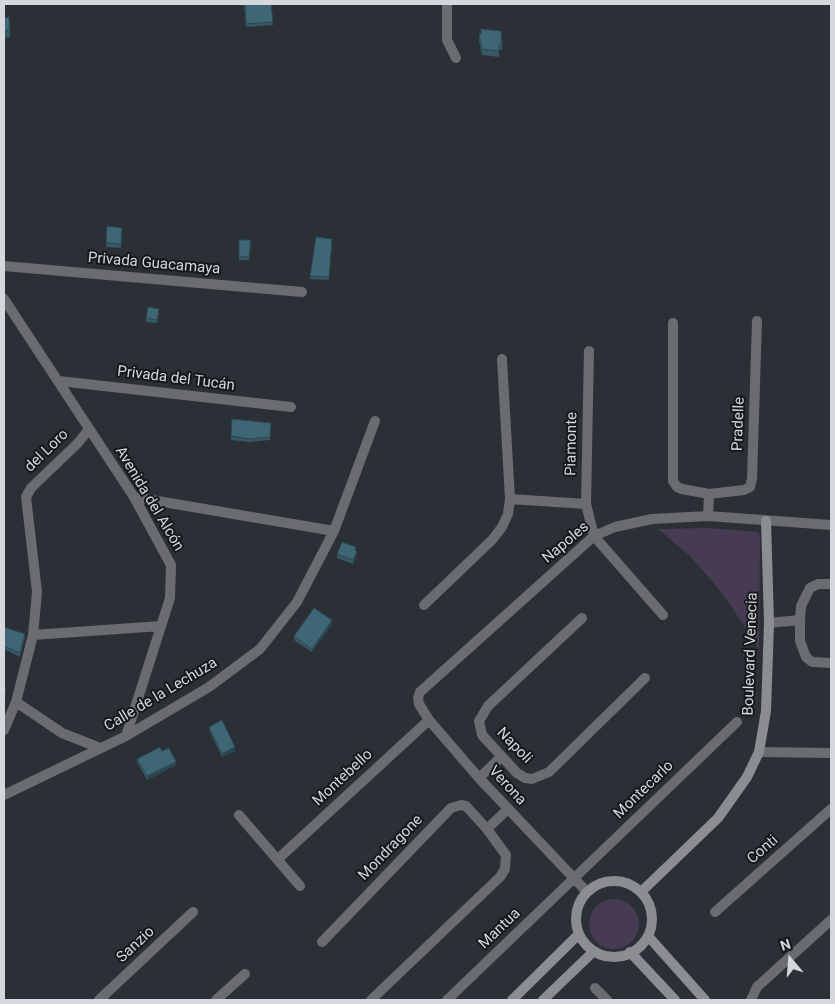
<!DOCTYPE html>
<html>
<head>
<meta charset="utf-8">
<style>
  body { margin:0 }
  #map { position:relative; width:835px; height:1004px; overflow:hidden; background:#2b3036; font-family:Roboto,sans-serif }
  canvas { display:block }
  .frame { position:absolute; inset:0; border:5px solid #d4d7db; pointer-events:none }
  .north { position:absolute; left:765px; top:934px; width:50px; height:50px; -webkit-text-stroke:4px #16181a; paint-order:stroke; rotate:342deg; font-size:14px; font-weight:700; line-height:20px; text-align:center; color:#d4d7db }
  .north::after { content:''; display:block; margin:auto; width:18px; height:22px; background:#d4d7db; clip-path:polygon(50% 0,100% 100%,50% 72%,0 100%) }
</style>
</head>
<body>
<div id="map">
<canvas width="835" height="1004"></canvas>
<div class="frame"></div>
<div class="north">N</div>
</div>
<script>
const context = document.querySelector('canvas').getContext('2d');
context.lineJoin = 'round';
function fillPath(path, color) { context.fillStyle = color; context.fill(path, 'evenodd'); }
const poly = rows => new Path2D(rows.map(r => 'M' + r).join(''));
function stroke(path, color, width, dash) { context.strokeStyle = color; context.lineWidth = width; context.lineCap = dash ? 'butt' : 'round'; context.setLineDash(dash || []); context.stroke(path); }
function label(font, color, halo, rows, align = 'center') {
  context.font = font + ' Roboto,sans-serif'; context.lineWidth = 4; context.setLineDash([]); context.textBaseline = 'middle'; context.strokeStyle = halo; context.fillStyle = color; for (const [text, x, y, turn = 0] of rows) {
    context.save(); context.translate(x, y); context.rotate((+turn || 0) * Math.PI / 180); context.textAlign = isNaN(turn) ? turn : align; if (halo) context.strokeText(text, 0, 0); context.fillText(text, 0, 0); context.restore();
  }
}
const green = poly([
  [709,528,758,532,760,536,759,650,730,604,712,581,690,556,658,529],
  '589 924a25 25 0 1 1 50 0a25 25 0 1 1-50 0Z'
]);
const street = poly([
  [447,4,447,40,456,58],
  [4,266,302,292],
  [4,299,134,497,171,565,170,598,126,736],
  [673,323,673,481,677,487,682,489,709,494,744,490,750,487,752,479,757,321],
  [589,351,586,504,594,536,663,615],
  [59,381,291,407],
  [134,497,334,531],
  [510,499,586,504],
  [708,516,709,494],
  [831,584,818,584,810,588,801,606,800,620,800,641,806,657,812,662,831,663],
  [424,605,492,540,502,527,508,514,510,499,502,359],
  [582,618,488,706,479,721,482,735,517,773,525,778,532,779,549,772,645,678],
  [769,623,800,620],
  [33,635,161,626],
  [16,702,62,733,100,748],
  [4,730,16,702,33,635,37,592,26,497,31,488,78,443,89,429],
  [759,752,831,753],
  [479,778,501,757],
  [4,795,126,736,209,687,260,649,297,602,334,531,375,421],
  [239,815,300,886],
  [487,829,508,809],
  [278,859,429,720],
  [587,892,479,778,429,720,419,704,418,698,420,692,594,536,615,527,652,519,708,516,831,525],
  [715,912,831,809],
  [322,942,451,808,461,805,466,806,487,829,506,855,505,869,500,877,371,1000],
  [595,988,607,1000],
  [99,1000,193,912],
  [216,1000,245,974],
  [447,1000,737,722],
  [751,1000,757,987,831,920]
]);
const secondary = poly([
  '576 919a38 38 0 1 1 76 0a38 38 0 1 1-76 0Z',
  [641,892,718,818,747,777,759,752,766,711,769,623,766,521],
  [648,936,705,1000],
  [630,952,675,1000],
  [512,1000,579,934],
  [543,1000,594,951]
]);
const wall = poly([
  [244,4,271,4,273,25,246,27],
  [4,18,10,30,10,37,4,38],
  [479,34,502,44,502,50,499,50,499,57,482,55,479,41],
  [122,228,121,248,106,247,106,243],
  [239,240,251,243,249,260,239,260],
  [332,242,329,280,310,279,310,276],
  [159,312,157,323,146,322,146,318],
  [232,419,271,423,270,440,249,442,231,440],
  [356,550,357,554,353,564,337,558,337,554],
  [332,624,312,652,294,640,294,636],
  [4,627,25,637,20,657,4,649],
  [209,727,235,751,222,757,209,730],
  [162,751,176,765,147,780,137,762,137,759]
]);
const shadedWall = poly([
  [357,551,357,554,353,564,353,560],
  [332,620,332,624,312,652,312,649],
  [25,634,25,637,20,657,20,653],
  [235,747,235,751,222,757,222,754],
  [176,762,176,765,147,780,147,776]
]);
const building = poly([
  [245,4,271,4,273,22,246,24,245,4],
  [9,17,10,30,4,31,4,18,9,17],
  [481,29,501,31,502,44,499,44,499,51,482,49,479,34,481,34,481,29],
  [107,226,122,228,121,244,106,243,107,226],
  [316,237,332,239,329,277,310,276,316,237],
  [239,240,251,240,249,257,239,256,239,240],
  [148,307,159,309,157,320,146,318,148,307],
  [232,419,271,423,270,437,249,439,231,436,232,419],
  [342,542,356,547,355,550,357,551,353,560,337,554,342,542],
  [314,608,332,620,312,649,294,636,314,608],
  [4,627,25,634,20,653,4,646,4,627],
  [4,688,6,689,4,697,4,688],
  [222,720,235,747,222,754,209,727,222,720],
  [160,747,162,751,169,748,176,762,147,776,137,759,160,747]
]);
const streetNames = [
  ["Privada Guacamaya",154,264,5],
  ["Privada del Tucán",176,379,7],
  ["Pradelle",739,424,-88],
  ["Piamonte",572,444,-89],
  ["del Loro",47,451,-44],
  ["Avenida del Alcón",149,499,59],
  ["Napoles",566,543,-40],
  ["Boulevard Venecia",751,654,-88],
  ["Calle de la Lechuza",161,695,-31],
  ["Napoli",514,746,46],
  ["Montebello",343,778,-43],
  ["Verona",507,786,47],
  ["Montecarlo",644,790,-44],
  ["Mondragone",391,848,-46],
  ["Conti",763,850,-41],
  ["Mantua",500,929,-44],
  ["Sanzio",136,945,-43]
];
fillPath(green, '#463b53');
stroke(street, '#6b6c6f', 10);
stroke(secondary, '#8c8d93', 10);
fillPath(wall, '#365864');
fillPath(shadedWall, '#2c4751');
fillPath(building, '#3f6674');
stroke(building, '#2c4751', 1);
label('15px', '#d4d7db', '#16181a', streetNames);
</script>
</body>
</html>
